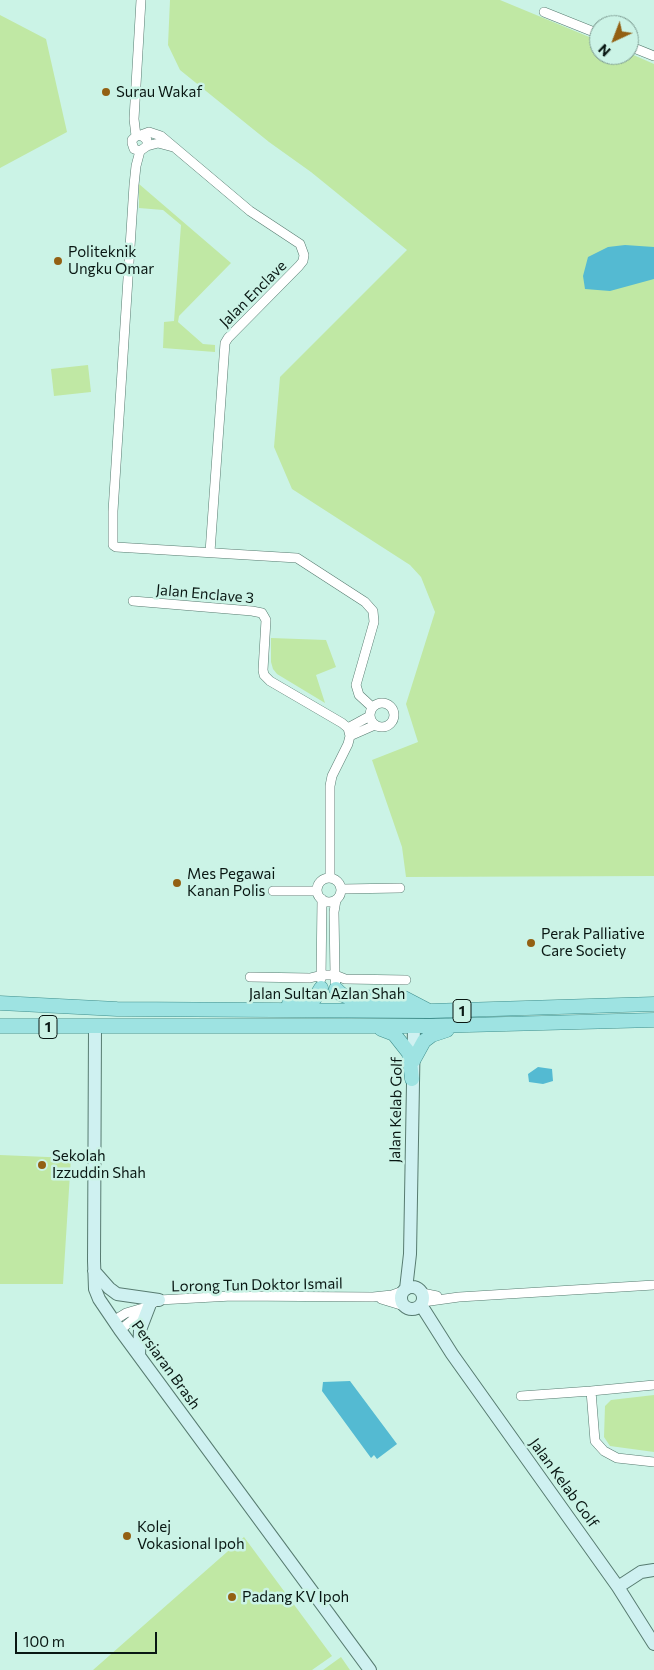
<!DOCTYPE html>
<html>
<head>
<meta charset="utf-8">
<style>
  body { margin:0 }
  #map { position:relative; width:654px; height:1670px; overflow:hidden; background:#cbf3e6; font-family:Commissioner,sans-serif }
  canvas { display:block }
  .north { position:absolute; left:589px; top:15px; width:50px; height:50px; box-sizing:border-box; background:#cbf3e6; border:1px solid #7d9b92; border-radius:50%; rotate:223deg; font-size:14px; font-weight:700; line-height:20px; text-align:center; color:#091713 }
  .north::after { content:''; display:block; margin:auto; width:18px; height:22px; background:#936013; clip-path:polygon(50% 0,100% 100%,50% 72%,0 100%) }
  .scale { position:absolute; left:15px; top:1632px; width:142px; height:22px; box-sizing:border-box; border:2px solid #091713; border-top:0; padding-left:6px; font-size:15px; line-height:18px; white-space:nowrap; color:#091713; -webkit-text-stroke:4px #cbf3e6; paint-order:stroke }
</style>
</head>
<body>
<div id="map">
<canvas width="654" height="1670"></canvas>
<div class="north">N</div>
<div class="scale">100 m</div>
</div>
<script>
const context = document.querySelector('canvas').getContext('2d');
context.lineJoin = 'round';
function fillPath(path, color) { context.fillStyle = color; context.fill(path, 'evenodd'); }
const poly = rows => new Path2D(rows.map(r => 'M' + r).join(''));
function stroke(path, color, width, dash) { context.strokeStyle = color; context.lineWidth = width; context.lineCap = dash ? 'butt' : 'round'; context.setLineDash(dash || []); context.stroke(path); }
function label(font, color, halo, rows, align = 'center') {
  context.font = font + ' Commissioner,sans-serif'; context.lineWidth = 5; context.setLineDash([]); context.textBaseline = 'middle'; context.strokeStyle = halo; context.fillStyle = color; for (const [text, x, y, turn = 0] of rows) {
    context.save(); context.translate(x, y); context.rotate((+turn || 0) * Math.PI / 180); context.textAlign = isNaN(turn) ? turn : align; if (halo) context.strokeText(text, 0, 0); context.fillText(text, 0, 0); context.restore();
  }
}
const green = poly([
  [170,0,500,0,599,41,599,55,629,55,629,53,654,64,654,876,406,877,402,847,372,760,418,742,406,704,435,612,421,577,410,565,292,489,274,447,280,377,407,250,311,172,269,142,180,70,168,45],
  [0,15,46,39,67,132,0,168],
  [139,184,231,263,179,316,178,322,203,344,215,345,215,352,163,348,164,322,174,321,181,225,163,210,139,208],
  [88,365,91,392,54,396,51,369],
  [271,638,326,640,336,667,316,675,325,703,277,674,273,669,271,662],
  [0,1155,71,1158,63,1284,0,1284],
  [654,1395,654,1452,610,1446,604,1437,605,1406,611,1400],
  [244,1537,332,1656,312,1670,93,1670],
  [341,1657,350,1670,323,1670]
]);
const water = poly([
  [625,245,654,247,654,279,610,291,585,289,583,276,588,257,608,247],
  [538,1067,552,1069,553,1081,543,1084,529,1082,528,1074],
  [350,1381,397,1444,377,1459,374,1455,371,1458,322,1391,323,1382]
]);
const street = poly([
  [544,12,599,34],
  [629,46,654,56],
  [141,135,149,132,161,136,250,211,300,244,304,255,303,261,299,266,228,338,225,343,210,552],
  [136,136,134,119,141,0],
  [147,146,147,140,141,135,136,136,132,140,132,143,134,149,140,151,147,146,158,143,173,147],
  [140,151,136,166,134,185,113,511,113,545,116,547,297,558,365,602,373,611,374,622,356,685,359,695,372,707],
  [133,601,252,611,262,613,266,620,263,670,264,675,270,681,342,723,348,728,350,736,348,744,332,776,330,786,330,878],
  '370 715a12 12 0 1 1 24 0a12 12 0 1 1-24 0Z',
  [348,728,370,716],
  [350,736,375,725],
  '317 890a12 12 0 1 1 24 0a12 12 0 1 1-24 0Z',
  [342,889,400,888],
  [273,891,317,891],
  [336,900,334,912,335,975,336,989],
  [250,977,310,978,322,975,335,975,345,979,406,980],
  [321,979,322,899],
  [422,1293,437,1296],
  [381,1299,404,1306],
  [423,1302,459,1297,654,1285],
  [113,1321,126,1313,143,1308,159,1300,232,1296,373,1297,392,1295,403,1291],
  [120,1330,135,1318,143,1308],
  [591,1391,654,1385],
  [521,1396,591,1391,595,1441,604,1451,617,1458,654,1462]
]);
const secondary = poly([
  [95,1027,94,1261,95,1289,99,1299,120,1330,370,1670],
  [94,1271,109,1288,117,1294,159,1300],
  '401 1298a11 11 0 1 1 22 0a11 11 0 1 1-22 0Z',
  [406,1289,410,1254,414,1026],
  [421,1305,452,1354,618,1587,654,1644],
  [139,1356,140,1330,150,1304],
  [618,1587,641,1572,654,1570]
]);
const primary = poly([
  [336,989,341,994,348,997,404,998,427,1010],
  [0,1003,117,1009,430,1011,654,1004],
  [289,1004,309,1001,315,998,321,988],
  [0,1026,431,1026,654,1020],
  [381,1029,394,1034,409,1053,412,1079],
  [413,1061,424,1041,432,1035,447,1030]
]);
const markers = [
  [106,92,5,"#936013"],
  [58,261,5,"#936013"],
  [177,883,5,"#936013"],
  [531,943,5,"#936013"],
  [42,1165,5,"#936013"],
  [127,1536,5,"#936013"],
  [232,1597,5,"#936013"]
];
const shields = [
  [462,1011,18],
  [48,1027,18]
];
const shieldNames = [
  ["1",462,1011],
  ["1",48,1027]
];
const poiNames = [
  ["Surau Wakaf",116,92],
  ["Politeknik",68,252],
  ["Ungku Omar",68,269],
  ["Mes Pegawai",187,874],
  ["Kanan Polis",187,891],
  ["Perak Palliative",541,934],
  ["Care Society",541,951],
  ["Sekolah",52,1156],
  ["Izzuddin Shah",52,1173],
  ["Kolej",137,1527],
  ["Vokasional Ipoh",137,1544],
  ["Padang KV Ipoh",242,1597]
];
const streetNames = [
  ["Jalan Enclave",253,294,-45],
  ["Jalan Enclave 3",205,594,5],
  ["Jalan Sultan Azlan Shah",327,994],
  ["Jalan Kelab Golf",396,1110,-89],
  ["Lorong Tun Doktor Ismail",257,1285,-1],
  ["Persiaran Brash",166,1365,54],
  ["Jalan Kelab Golf",564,1483,54]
];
fillPath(green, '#c0e8a4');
fillPath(water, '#54bad2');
stroke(street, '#577b70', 10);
stroke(secondary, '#577b70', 14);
stroke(primary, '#408f8d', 15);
stroke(street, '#fff', 9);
stroke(secondary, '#cff1f1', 12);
stroke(primary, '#9ee3e2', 14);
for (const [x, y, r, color] of markers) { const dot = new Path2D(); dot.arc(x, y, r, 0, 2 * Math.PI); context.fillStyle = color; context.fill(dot); stroke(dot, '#cbf3e6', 2); }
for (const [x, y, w] of shields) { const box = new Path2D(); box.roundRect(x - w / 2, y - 11.5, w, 23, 4); context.fillStyle = '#cbf3e6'; context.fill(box); stroke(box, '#091713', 1); }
label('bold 14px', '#091713', null, shieldNames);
label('15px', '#091713', '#cbf3e6', poiNames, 'left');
label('15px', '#091713', '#cbf3e6', streetNames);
</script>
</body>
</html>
